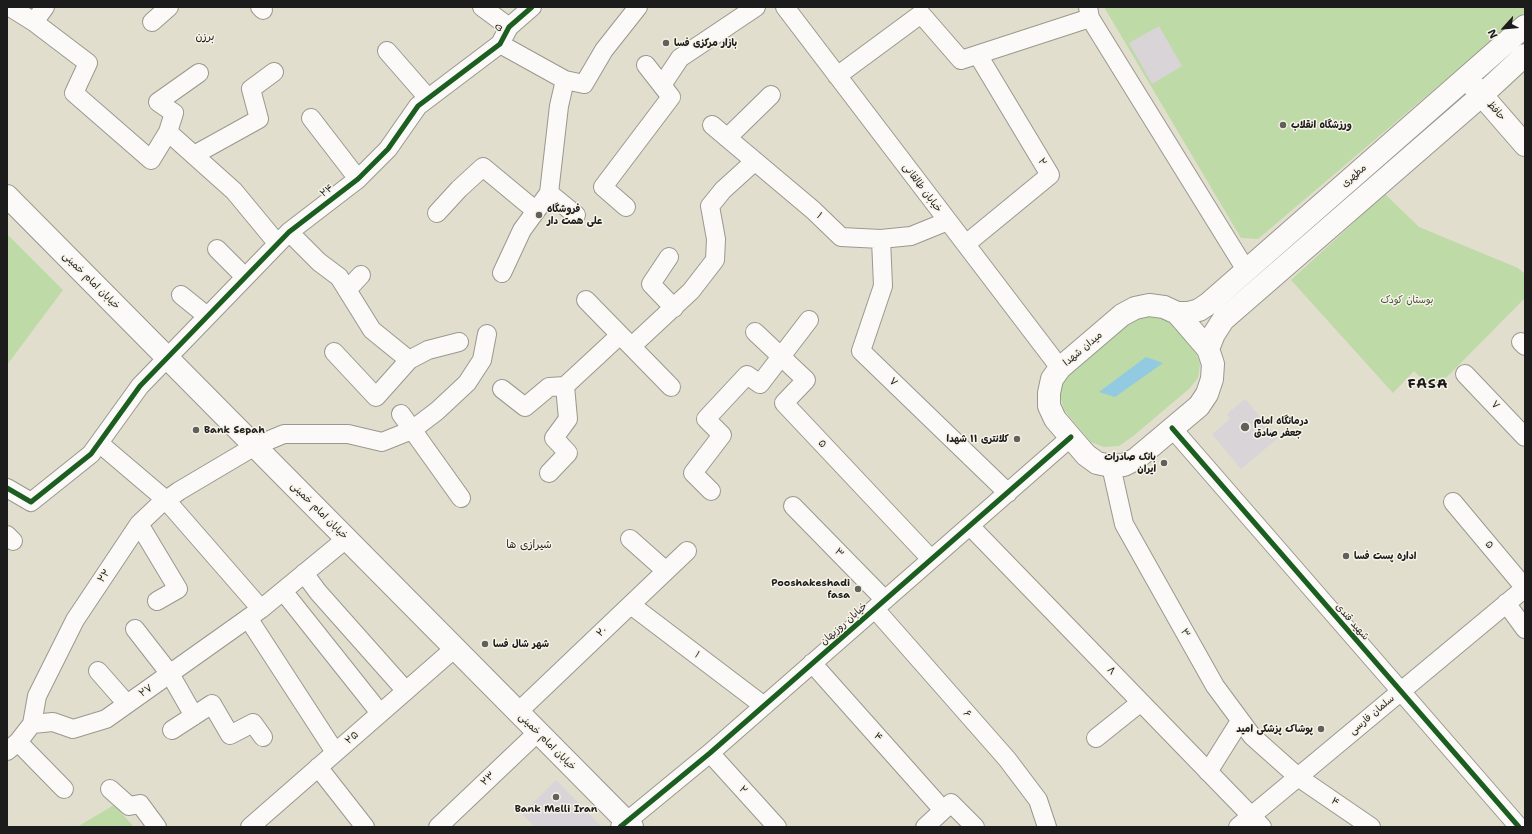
<!DOCTYPE html>
<html>
<head>
<meta charset="utf-8">
<style>
  body { margin:0 }
  #map { position:relative; width:1532px; height:834px; overflow:hidden; background:#e2decd; font-family:"Shantell Sans",sans-serif }
  canvas { display:block }
  .frame { position:absolute; inset:0; border:8px solid #1c1c1c; pointer-events:none }
  .north { position:absolute; left:1484px; top:8px; width:40px; height:40px; -webkit-text-stroke:3px #f7f3e8; paint-order:stroke; rotate:243deg; font-size:11px; font-weight:700; line-height:16px; text-align:center; color:#1c1c1c }
  .north::after { content:''; display:block; margin:auto; width:14px; height:18px; background:#1c1c1c; clip-path:polygon(50% 0,100% 100%,50% 72%,0 100%) }
</style>
</head>
<body>
<div id="map">
<canvas width="1532" height="834"></canvas>
<div class="frame"></div>
<div class="north">N</div>
</div>
<script>
const context = document.querySelector('canvas').getContext('2d');
context.lineJoin = 'round';
function fillPath(path, color) { context.fillStyle = color; context.fill(path, 'evenodd'); }
const poly = rows => new Path2D(rows.map(r => 'M' + r).join(''));
function stroke(path, color, width, dash) { context.strokeStyle = color; context.lineWidth = width; context.lineCap = dash ? 'butt' : 'round'; context.setLineDash(dash || []); context.stroke(path); }
function label(font, color, halo, rows, align = 'center') {
  context.font = font + ' "Shantell Sans","Playpen Sans Arabic",sans-serif'; context.lineWidth = 3; context.setLineDash([]); context.textBaseline = 'middle'; context.strokeStyle = halo; context.fillStyle = color; for (const [text, x, y, turn = 0] of rows) {
    context.save(); context.translate(x, y); context.rotate((+turn || 0) * Math.PI / 180); context.textAlign = isNaN(turn) ? turn : align; if (halo) context.strokeText(text, 0, 0); context.fillText(text, 0, 0); context.restore();
  }
}
const green = poly([
  [1104,7,1525,7,1525,12,1258,239,1241,238],
  [1385,194,1419,227,1518,268,1525,274,1525,298,1434,390,1414,371,1393,393,1291,280],
  [7,234,63,290,7,365],
  [1157,312,1170,319,1196,353,1200,364,1198,378,1189,389,1132,437,1119,446,1104,447,1091,442,1064,410,1060,395,1061,382,1069,371,1124,325,1141,315],
  [114,805,134,827,77,827]
]);
const water = poly([
  [1146,357,1163,363,1115,397,1099,392]
]);
const building = poly([
  [1159,26,1182,66,1152,84,1129,43],
  [1245,399,1278,438,1241,469,1212,434,1230,419,1227,414],
  [556,780,602,827,535,827,522,814]
]);
const minor = poly([
  [10,7,34,22,88,63,74,93,151,160,168,132,174,113,158,102,199,73],
  [260,7,263,10],
  [482,7,509,27],
  [785,7,1060,368],
  [1088,7,1090,18,1246,270],
  [34,22,45,7],
  [152,22,169,7],
  [500,44,565,80,559,106,549,193,522,230,502,273],
  [387,51,428,98],
  [837,76,921,14,961,60,1090,18],
  [565,80,584,84,604,50,638,7],
  [662,85,680,58,756,7],
  [311,118,358,179],
  [712,125,813,210,841,237,881,239,911,236,948,221],
  [168,132,234,191,277,243],
  [727,138,771,95],
  [194,155,259,119,251,89,274,72],
  [549,193,576,215],
  [626,207,603,187,671,97,646,65],
  [437,213,459,189,483,167,536,211],
  [289,232,319,262,339,277,372,330,409,360],
  [881,239,883,286,861,351,1008,493],
  [966,244,1050,175,978,55],
  [217,249,245,277],
  [669,257,651,284,674,308],
  [347,290,361,275],
  [181,295,207,316],
  [586,300,671,387],
  [755,332,806,380,784,403,931,559],
  [1521,342,1525,346],
  [632,346,691,291,715,260,716,239,710,206,723,190,755,161],
  [334,352,376,397,409,360,428,350,459,342],
  [1465,374,1525,437],
  [502,389,525,407,549,387,565,386],
  [401,414,461,498],
  [1172,428,1519,827],
  [99,443,166,500,261,609],
  [1111,466,1124,524,1215,686,1252,736,1298,777,1371,827],
  [549,473,568,453,554,438,568,419,565,386,620,335],
  [7,488,31,502,91,454,140,386,289,232,358,179,388,149,418,106,500,44,509,27,532,7],
  [711,491,693,473,722,435,706,419,747,375,760,384,809,320],
  [1453,502,1525,588],
  [793,506,885,600],
  [139,524,178,589,157,601],
  [970,526,1262,827],
  [7,535,13,541],
  [630,539,666,571],
  [304,573,318,592,406,691],
  [283,591,380,713],
  [1506,603,1525,629],
  [631,605,764,706],
  [875,609,1007,759,1038,800,1047,827],
  [248,618,335,752],
  [135,629,170,674,194,716],
  [812,663,943,810],
  [98,671,127,704],
  [518,712,687,551],
  [32,724,53,722,73,729,106,719,261,609,346,539],
  [172,730,212,704,230,735,253,723,263,737],
  [1096,738,1141,702],
  [18,742,64,789],
  [7,751,18,742,32,724,37,696,75,620,139,524,158,506,179,491,255,446,284,434,348,434,382,442,412,430,437,411,467,383,482,360,487,334],
  [710,753,777,827],
  [318,767,365,827],
  [1208,772,1240,721],
  [110,789,129,806,140,804,157,827],
  [250,827,455,648],
  [438,827,538,732],
  [620,827,710,753,1071,437],
  [925,827,951,803,975,827],
  [1238,827,1525,588]
]);
const major = poly([
  [1472,84,1525,145],
  [7,196,632,827],
  [1149,305,1164,307,1177,313,1208,349,1213,364,1212,379,1207,394,1199,406,1136,459,1124,465,1111,466,1097,463,1086,455,1055,419,1049,406,1049,393,1052,379,1060,368,1122,315,1135,308,1149,305],
  [1177,313,1188,313,1199,310,1208,304,1525,26],
  [1208,349,1214,334,1223,320,1482,95,1525,55]
]);
const cycleway = poly([
  [1172,428,1519,827],
  [7,488,31,502,91,454,140,386,289,232,358,179,388,149,418,106,500,44,509,27,532,7],
  [620,827,710,753,1071,437]
]);
const markers = [
  [666,43,4,"#61605a"],
  [1283,125,4,"#61605a"],
  [539,215,4,"#61605a"],
  [1245,427,5,"#61605a"],
  [196,430,4,"#61605a"],
  [1017,439,4,"#61605a"],
  [1164,463,4,"#61605a"],
  [1346,556,4,"#61605a"],
  [858,589,4,"#61605a"],
  [485,644,4,"#61605a"],
  [1321,729,4,"#61605a"],
  [556,797,4,"#61605a"]
];
const streetNames = [
  ["۵",499,28,-59],
  ["حافظ",1496,111,49],
  ["۲",1042,162,59],
  ["مطهری",1354,176,-41],
  ["خیابان طالقانی",922,188,53],
  ["۲۴",327,191,-37],
  ["۱",819,216,44],
  ["خیابان امام خمینی",91,281,45],
  ["میدان شهدا",1083,349,-40],
  ["۷",893,382,44],
  ["۷",1495,405,47],
  ["۵",822,444,47],
  ["خیابان امام خمینی",319,511,45],
  ["۵",1489,545,50],
  ["۳",839,553,46],
  ["۲۲",104,576,-56],
  ["شهید قندی",1352,622,49],
  ["خیابان روزبهان",844,624,-41],
  ["۲۰",602,632,-44],
  ["۳",1185,633,61],
  ["۱",697,655,37],
  ["۸",1111,671,46],
  ["۲۷",146,691,-35],
  ["۶",967,714,49],
  ["سلمان فارسی",1372,715,-40],
  ["۴",878,737,48],
  ["۲۵",352,738,-41],
  ["خیابان امام خمینی",547,742,45],
  ["۲۳",488,779,-44],
  ["۲",743,790,48],
  ["۴",1335,802,36]
];
const poiNames = [
  ["بازار مرکزی فسا",674,43],
  ["ورزشگاه انقلاب",1291,125],
  ["فروشگاه",547,209],
  ["علی همت دار",547,221],
  ["درمانگاه امام",1254,421],
  ["جعفر صادق",1254,433],
  ["Bank Sepah",204,430],
  ["کلانتری ۱۱ شهدا",1009,439,"right"],
  ["بانک صادرات",1156,457,"right"],
  ["ایران",1156,469,"right"],
  ["اداره پست فسا",1354,556],
  ["Pooshakeshadi",850,583,"right"],
  ["fasa",850,595,"right"],
  ["شهر شال فسا",493,644],
  ["پوشاک پزشکی امید",1313,729,"right"],
  ["Bank Melli Iran",556,809,"center"]
];
const parkNames = [
  ["بوستان کودک",1407,300]
];
const neighbourhoodNames = [
  ["برزن",205,37],
  ["شیرازی ها",529,545]
];
const districtNames = [
  ["FASA",1428,384]
];
fillPath(green, '#bddaa7');
fillPath(water, '#92cae2');
fillPath(building, '#d8d4d7');
stroke(minor, '#9a988e', 20);
stroke(major, '#9a988e', 24);
stroke(minor, '#fbfaf8', 18);
stroke(major, '#fbfaf8', 22);
stroke(cycleway, '#1b5e20', 5);
for (const [x, y, r, color] of markers) { const dot = new Path2D(); dot.arc(x, y, r, 0, 2 * Math.PI); context.fillStyle = color; context.fill(dot); stroke(dot, '#f7f3e8', 1.5); }
label('10px', '#1c1c1c', '#f7f3e8', streetNames);
label('bold 10px', '#1c1c1c', '#f7f3e8', poiNames, 'left');
label('10px', '#43543c', '#f7f3e8', parkNames);
label('11px', '#1c1c1c', '#f7f3e8', neighbourhoodNames);
context.letterSpacing = '1px';
label('bold 14px', '#1c1c1c', '#f7f3e8', districtNames);
context.letterSpacing = '0px';
</script>
</body>
</html>
